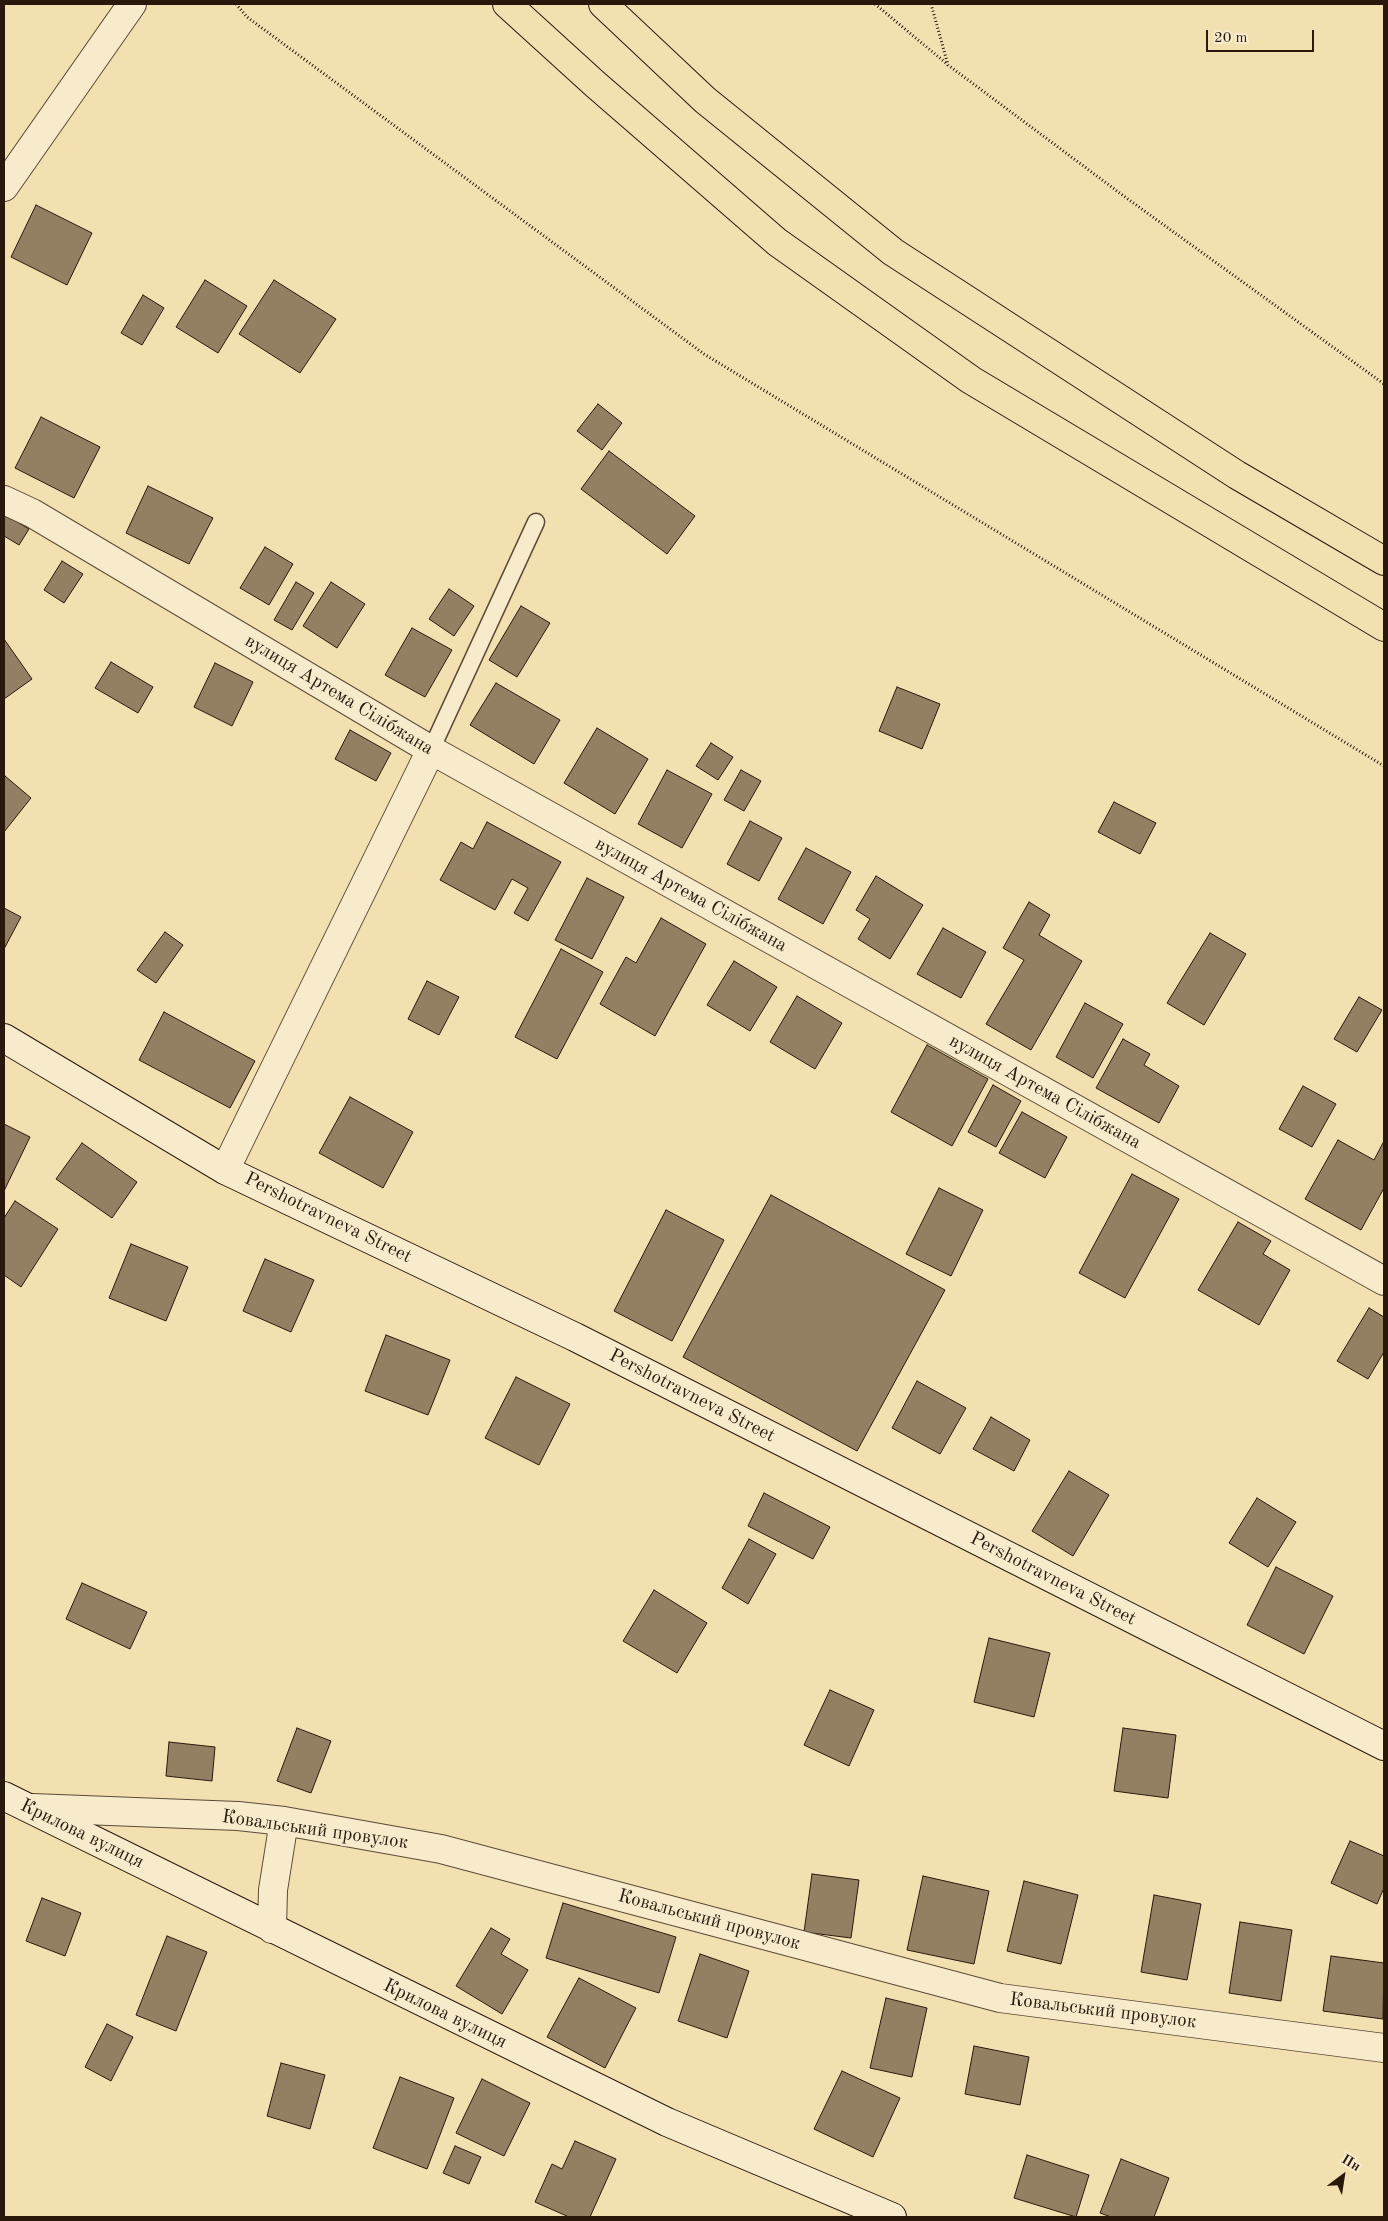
<!DOCTYPE html>
<html>
<head>
<meta charset="utf-8">
<style>
  body { margin:0 }
  #map { position:relative; width:1388px; height:2221px; overflow:hidden; background:#f3e0b1; font-family:"Old Standard TT",serif }
  canvas { display:block }
  .frame { position:absolute; inset:0; border:5px solid #2a180d; pointer-events:none }
  .north { position:absolute; left:1318px; top:2151px; width:50px; height:50px; -webkit-text-stroke:4px #f7ebcc; paint-order:stroke; rotate:31deg; font-size:14px; font-weight:700; line-height:20px; text-align:center; color:#2a180d }
  .north::after { content:''; display:block; margin:auto; width:18px; height:22px; background:#2a180d; clip-path:polygon(50% 0,100% 100%,50% 72%,0 100%) }
  .scale { position:absolute; left:1206px; top:30px; width:108px; height:22px; box-sizing:border-box; border:2px solid #2a180d; border-top:0; padding-left:6px; font-size:15px; line-height:18px; white-space:nowrap; color:#2a180d; -webkit-text-stroke:4px #f7ebcc; paint-order:stroke }
</style>
</head>
<body>
<div id="map">
<canvas width="1388" height="2221"></canvas>
<div class="frame"></div>
<div class="north">Пн</div>
<div class="scale">20 m</div>
</div>
<script>
const context = document.querySelector('canvas').getContext('2d');
context.lineJoin = 'round';
function fillPath(path, color) { context.fillStyle = color; context.fill(path, 'evenodd'); }
const poly = rows => new Path2D(rows.map(r => 'M' + r).join(''));
function stroke(path, color, width, dash) { context.strokeStyle = color; context.lineWidth = width; context.lineCap = dash ? 'butt' : 'round'; context.setLineDash(dash || []); context.stroke(path); }
function label(font, color, halo, rows, align = 'center') {
  context.font = font + ' "Old Standard TT",serif'; context.lineWidth = 5; context.setLineDash([]); context.textBaseline = 'middle'; context.strokeStyle = halo; context.fillStyle = color; for (const [text, x, y, turn = 0] of rows) {
    context.save(); context.translate(x, y); context.rotate((+turn || 0) * Math.PI / 180); context.textAlign = isNaN(turn) ? turn : align; if (halo) context.strokeText(text, 0, 0); context.fillText(text, 0, 0); context.restore();
  }
}
const building = poly([
  [36,205,92,233,67,285,11,257,36,205],
  [205,280,247,306,218,353,176,327,205,280],
  [274,280,336,319,300,373,239,334,274,280],
  [143,295,164,308,142,345,121,333,143,295],
  [598,404,622,423,602,450,577,431,598,404],
  [41,417,100,447,74,498,15,468,41,417],
  [609,451,695,516,667,554,581,489,609,451],
  [148,486,213,518,189,564,126,533,148,486],
  [4,514,29,529,19,545,4,536,4,514],
  [265,547,293,564,269,605,240,588,265,547],
  [62,561,83,574,64,603,44,590,62,561],
  [296,582,314,593,292,630,274,620,296,582],
  [331,582,365,604,337,648,303,626,331,582],
  [449,589,474,606,454,636,429,619,449,589],
  [521,606,550,623,517,677,489,660,521,606],
  [412,628,452,650,425,697,385,675,412,628],
  [4,639,32,679,4,699,4,639],
  [111,662,153,687,138,713,95,688,111,662],
  [215,663,253,682,232,726,194,707,215,663],
  [496,683,560,720,534,764,470,725,496,683],
  [897,687,940,704,922,749,879,731,897,687],
  [597,728,648,759,615,814,564,783,597,728],
  [350,730,391,753,376,781,335,759,350,730],
  [711,743,733,757,718,780,696,766,711,743],
  [667,770,712,794,682,848,638,824,667,770],
  [741,770,761,781,744,811,724,800,741,770],
  [5,776,31,798,4,832,4,777,5,776],
  [1114,802,1156,823,1140,854,1098,832,1114,802],
  [750,821,782,838,759,881,727,864,750,821],
  [487,822,561,862,528,921,514,913,528,888,512,879,495,910,440,880,461,842,473,849,487,822],
  [806,848,851,872,823,924,778,899,806,848],
  [876,876,923,905,890,959,858,939,870,919,856,910,876,876],
  [587,878,624,897,592,959,555,940,587,878],
  [1029,902,1050,915,1039,935,1082,961,1031,1050,986,1024,1024,960,1003,948,1029,902],
  [4,908,21,917,4,949,4,908],
  [661,918,706,944,655,1036,600,1004,626,957,636,963,661,918],
  [943,928,986,952,961,998,917,974,943,928],
  [165,932,183,945,156,983,137,970,165,932],
  [1210,933,1246,954,1204,1025,1167,1003,1210,933],
  [561,949,603,972,557,1059,515,1037,561,949],
  [734,961,777,987,750,1031,707,1005,734,961],
  [427,981,459,997,439,1035,408,1019,427,981],
  [797,996,842,1023,815,1069,770,1042,797,996],
  [1359,997,1382,1010,1357,1052,1334,1039,1359,997],
  [1085,1003,1123,1024,1093,1078,1056,1057,1085,1003],
  [164,1012,255,1061,230,1108,139,1060,164,1012],
  [1123,1039,1150,1054,1144,1065,1179,1086,1159,1123,1096,1088,1123,1039],
  [927,1045,988,1079,952,1146,891,1112,927,1045],
  [993,1085,1021,1101,996,1147,968,1132,993,1085],
  [1303,1086,1336,1104,1312,1147,1279,1129,1303,1086],
  [350,1097,413,1132,383,1188,319,1153,350,1097],
  [1022,1112,1067,1137,1045,1178,999,1153,1022,1112],
  [4,1124,30,1137,4,1191,4,1124],
  [1338,1140,1374,1160,1384,1141,1384,1188,1361,1230,1305,1199,1338,1140],
  [82,1143,137,1182,112,1218,56,1179,82,1143],
  [1132,1174,1179,1199,1125,1298,1079,1273,1132,1174],
  [939,1188,983,1210,951,1276,906,1254,939,1188],
  [771,1195,945,1290,857,1451,683,1357,771,1195],
  [15,1201,58,1229,21,1287,4,1275,4,1218,15,1201],
  [666,1210,724,1240,672,1341,614,1311,666,1210],
  [1238,1222,1271,1241,1263,1254,1290,1270,1259,1325,1198,1290,1238,1222],
  [131,1244,188,1267,166,1321,109,1298,131,1244],
  [265,1259,314,1280,291,1332,243,1311,265,1259],
  [1369,1308,1384,1317,1384,1352,1368,1379,1337,1361,1369,1308],
  [386,1335,450,1360,428,1415,365,1391,386,1335],
  [516,1377,570,1404,539,1465,485,1438,516,1377],
  [917,1381,966,1408,940,1454,892,1428,917,1381],
  [991,1417,1030,1440,1014,1471,973,1449,991,1417],
  [1069,1471,1109,1495,1073,1556,1032,1531,1069,1471],
  [764,1493,830,1527,813,1559,748,1526,764,1493],
  [1257,1498,1296,1522,1268,1567,1229,1543,1257,1498],
  [749,1539,776,1554,748,1604,722,1588,749,1539],
  [1276,1567,1333,1596,1304,1654,1247,1625,1276,1567],
  [82,1583,147,1612,130,1649,66,1619,82,1583],
  [654,1590,707,1623,677,1673,623,1641,654,1590],
  [989,1638,1050,1653,1034,1717,974,1702,989,1638],
  [830,1690,874,1710,849,1766,804,1745,830,1690],
  [297,1728,331,1741,311,1793,277,1781,297,1728],
  [1123,1728,1176,1735,1168,1798,1114,1791,1123,1728],
  [169,1742,215,1747,212,1781,166,1776,169,1742],
  [1350,1841,1384,1856,1384,1888,1377,1904,1331,1883,1350,1841],
  [812,1874,859,1880,851,1938,804,1932,812,1874],
  [923,1876,989,1891,974,1964,907,1950,923,1876],
  [1024,1881,1078,1895,1061,1964,1007,1951,1024,1881],
  [1154,1895,1201,1904,1187,1980,1141,1972,1154,1895],
  [42,1898,81,1913,65,1956,26,1941,42,1898],
  [563,1903,676,1937,659,1993,546,1958,563,1903],
  [1240,1922,1292,1930,1281,2001,1229,1993,1240,1922],
  [491,1928,510,1939,501,1954,528,1970,502,2014,456,1986,491,1928],
  [167,1936,207,1952,176,2031,136,2015,167,1936],
  [700,1954,749,1971,727,2038,678,2021,700,1954],
  [1331,1956,1384,1963,1383,2019,1323,2011,1331,1956],
  [579,1978,636,2008,605,2068,547,2037,579,1978],
  [886,1998,927,2008,912,2077,870,2068,886,1998],
  [107,2024,133,2037,111,2081,85,2067,107,2024],
  [974,2046,1029,2057,1020,2105,965,2094,974,2046],
  [281,2063,325,2075,310,2129,267,2116,281,2063],
  [842,2071,900,2098,873,2157,814,2129,842,2071],
  [400,2077,454,2098,427,2169,373,2148,400,2077],
  [482,2079,530,2103,504,2156,456,2133,482,2079],
  [575,2141,616,2159,590,2217,569,2217,535,2202,552,2164,562,2169,575,2141],
  [455,2146,481,2157,469,2184,443,2173,455,2146],
  [1027,2155,1089,2175,1076,2217,1014,2198,1027,2155],
  [1121,2159,1169,2178,1154,2217,1111,2217,1100,2213,1121,2159]
]);
const path = poly([
  [236,4,247,17,704,354,1384,766],
  [875,4,947,64],
  [931,4,948,65,1121,194,1384,384]
]);
const lane = poly([
  [431,750,536,522]
]);
const street = poly([
  [4,187,132,4],
  [4,500,32,513,431,750,1384,1281],
  [225,1170,431,750],
  [32,1808,238,1816,284,1821,441,1849,1000,1998,1384,2048],
  [272,1929,273,1890,284,1821]
]);
const secondary = poly([
  [4,1038,225,1170,575,1337,1384,1746],
  [4,1796,667,2122,892,2217]
]);
const highway = poly([
  [507,4,595,84,777,242,971,380,1384,627],
  [603,4,705,100,893,252,1237,475,1384,561]
]);
const streetNames = [
  ["вулиця Артема Сілібжана",339,695,31],
  ["вулиця Артема Сілібжана",691,895,29],
  ["вулиця Артема Сілібжана",1045,1092,29],
  ["Pershotravneva Street",328,1218,26],
  ["Pershotravneva Street",692,1396,27],
  ["Pershotravneva Street",1053,1579,27],
  ["Ковальський провулок",315,1830,8],
  ["Крилова вулиця",82,1834,26],
  ["Ковальський провулок",709,1920,15],
  ["Ковальський провулок",1103,2011,7],
  ["Крилова вулиця",445,2014,26]
];
fillPath(building, '#938062');
stroke(building, '#2a180d', 1);
stroke(lane, '#5c4a36', 19);
stroke(street, '#5c4a36', 30);
stroke(secondary, '#2a180d', 30);
stroke(highway, '#2a180d', 30);
stroke(path, '#2a180d', 3, [1, 2.5]);
stroke(lane, '#f7ebcc', 16);
stroke(street, '#f7ebcc', 28);
stroke(secondary, '#f7ebcc', 28);
stroke(highway, '#f3e0b1', 28);
label('19px', '#2a180d', '#f7ebcc', streetNames);
</script>
</body>
</html>
